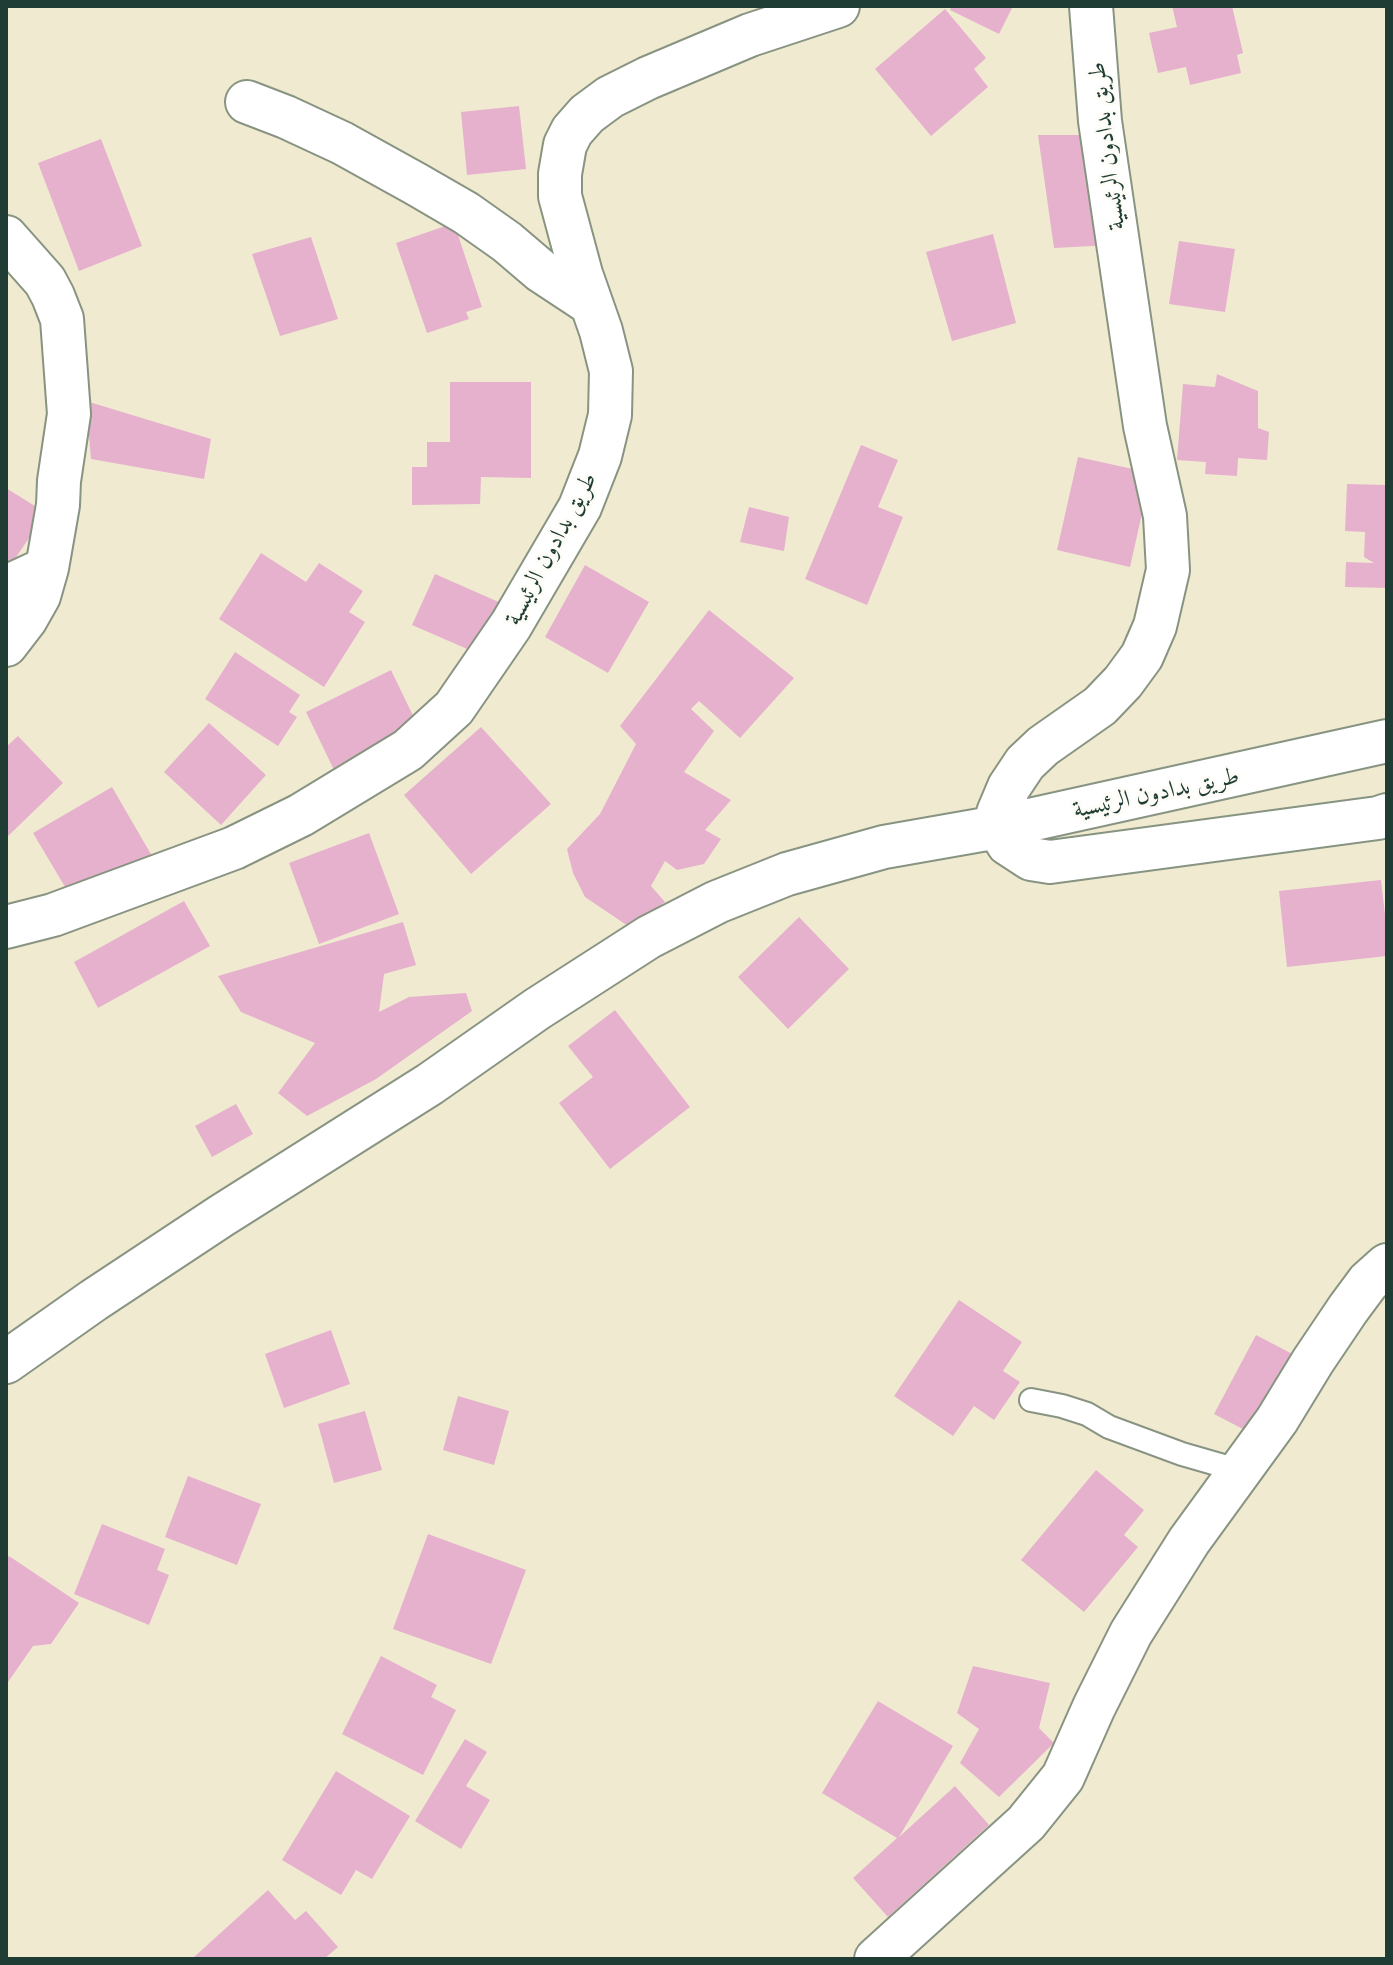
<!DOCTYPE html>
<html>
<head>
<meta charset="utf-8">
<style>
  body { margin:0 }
  #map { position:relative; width:1393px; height:1965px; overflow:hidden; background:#f0ead1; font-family:"Libre Caslon Text",serif }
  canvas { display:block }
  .frame { position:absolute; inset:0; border:8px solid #1f3d34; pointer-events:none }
</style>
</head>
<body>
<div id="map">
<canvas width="1393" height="1965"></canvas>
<div class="frame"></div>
</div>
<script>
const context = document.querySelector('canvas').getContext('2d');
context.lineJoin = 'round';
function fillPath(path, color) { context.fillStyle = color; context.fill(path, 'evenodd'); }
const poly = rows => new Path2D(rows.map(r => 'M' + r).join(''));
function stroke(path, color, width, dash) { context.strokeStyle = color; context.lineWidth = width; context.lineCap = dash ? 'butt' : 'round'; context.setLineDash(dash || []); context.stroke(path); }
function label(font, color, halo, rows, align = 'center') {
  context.font = font + ' "Libre Caslon Text",Amiri,serif'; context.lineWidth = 6; context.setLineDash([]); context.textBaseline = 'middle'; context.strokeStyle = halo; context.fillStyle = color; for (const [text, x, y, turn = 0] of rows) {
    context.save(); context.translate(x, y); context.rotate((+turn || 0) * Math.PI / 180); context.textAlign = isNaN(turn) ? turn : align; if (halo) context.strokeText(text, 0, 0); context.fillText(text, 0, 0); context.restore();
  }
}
const building = poly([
  [952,6,1013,6,999,34,950,10],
  [1172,6,1232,6,1243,53,1237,55,1241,73,1190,85,1186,67,1158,73,1149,33,1177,27],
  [945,9,986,58,974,69,988,87,931,136,875,69],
  [519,106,526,169,467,175,461,112],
  [1038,135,1097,135,1112,245,1054,248],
  [101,139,142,246,79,271,38,163],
  [454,223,482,307,466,312,469,319,427,333,396,243],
  [993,234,1016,323,952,341,926,252],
  [311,237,338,319,280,336,252,254],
  [1179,241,1235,249,1225,312,1169,304],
  [1217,374,1258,391,1258,428,1269,432,1267,460,1238,458,1237,476,1205,474,1206,462,1177,460,1183,384,1215,387],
  [450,382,531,382,531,478,481,477,480,504,412,505,412,467,427,467,427,442,450,442],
  [86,401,211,439,204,479,91,459],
  [861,445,898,460,878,507,903,517,867,605,805,579],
  [1078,457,1151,473,1130,567,1057,550],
  [1347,484,1387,485,1387,588,1345,587,1346,562,1374,563,1364,557,1365,532,1345,531],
  [6,488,46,513,6,572],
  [749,507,789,517,784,551,740,542],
  [261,553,306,582,319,563,363,591,349,612,365,622,324,687,219,619],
  [585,565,649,602,608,673,545,637],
  [435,574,510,607,488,658,412,625],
  [709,610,794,678,740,738,699,701,691,709,714,731,684,772,731,800,705,830,721,839,704,864,677,870,665,861,651,886,665,902,631,928,585,897,573,873,567,849,600,814,636,744,620,726],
  [235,652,300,695,289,712,297,717,278,746,205,699],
  [391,670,419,728,334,770,306,712],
  [209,723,266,775,221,825,164,772],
  [481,727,551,804,471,874,404,795],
  [18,736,63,783,6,838,6,747],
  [112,787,152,856,74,902,33,833],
  [369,833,399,914,319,944,289,863],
  [1381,880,1387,932,1387,956,1287,967,1279,891],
  [184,901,210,946,98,1008,74,962],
  [799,917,849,969,788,1029,738,977],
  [403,922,416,965,384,974,379,1012,409,997,466,993,472,1011,376,1079,307,1116,278,1093,315,1043,241,1012,218,976],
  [615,1010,690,1107,610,1169,559,1103,593,1077,568,1046],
  [236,1104,253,1134,212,1157,195,1126],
  [959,1300,1022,1342,1003,1371,1020,1382,994,1420,974,1406,953,1436,894,1396],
  [331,1330,350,1384,284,1408,265,1354],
  [1256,1335,1304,1360,1262,1439,1214,1414],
  [458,1396,509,1411,494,1465,443,1450],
  [365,1411,382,1470,334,1483,318,1424],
  [1096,1470,1144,1510,1124,1535,1138,1547,1084,1612,1021,1560],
  [188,1476,261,1504,237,1565,165,1537],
  [102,1524,165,1549,157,1570,169,1575,149,1625,74,1594],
  [428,1534,526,1570,491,1664,393,1629],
  [9,1556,79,1603,51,1644,33,1646,6,1685,6,1561],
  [381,1656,437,1685,431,1697,456,1710,423,1775,342,1734],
  [973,1666,1050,1683,1039,1728,1054,1743,999,1797,960,1763,979,1729,957,1713],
  [878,1701,953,1746,899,1837,955,1786,989,1825,888,1917,853,1878,897,1838,822,1793],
  [465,1739,487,1752,466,1786,490,1800,461,1849,415,1821],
  [336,1771,410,1816,372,1879,356,1870,341,1895,282,1860],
  [268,1890,295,1920,306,1911,338,1947,324,1959,196,1959,194,1957]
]);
const service = poly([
  [1031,1400,1062,1406,1087,1414,1109,1427,1182,1454,1241,1471]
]);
const minor = poly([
  [247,102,286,117,342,143,416,184,466,213,507,242,541,271,591,304],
  [6,237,45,281,53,296,62,319,69,414,59,481,58,505,47,568,6,587],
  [6,645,26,619,39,596,47,568],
  [998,827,998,813,1009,787,1025,763,1043,746,1100,706,1123,682,1142,656,1155,626,1168,570,1165,516,1145,426,1100,121,1091,6],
  [998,827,1008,844,1031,859,1050,862,1378,818,1387,815],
  [6,927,53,915,234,848,301,815,408,750,454,708,511,625,580,507,600,456,610,415,611,371,601,331,581,274,560,196,560,174,565,145,572,131,587,114,610,97,648,78,750,35,838,6],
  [6,1362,94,1300,221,1216,430,1084,537,1009,649,937,717,902,787,874,884,847,998,827,1387,741],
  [876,1959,1026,1823,1063,1777,1094,1707,1131,1633,1189,1541,1277,1420,1313,1361,1348,1309,1368,1282,1387,1265]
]);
const streetNames = [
  ["طريق بدادون الرئيسية",1107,146,-97],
  ["طريق بدادون الرئيسية",551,549,-62],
  ["طريق بدادون الرئيسية",1156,793,-12]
];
fillPath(building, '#e6b1cd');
stroke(service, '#889482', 26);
stroke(minor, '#889482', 46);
stroke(service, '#fff', 22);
stroke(minor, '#fff', 42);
label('24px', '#1f3d34', '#fdfcf7', streetNames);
</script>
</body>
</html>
